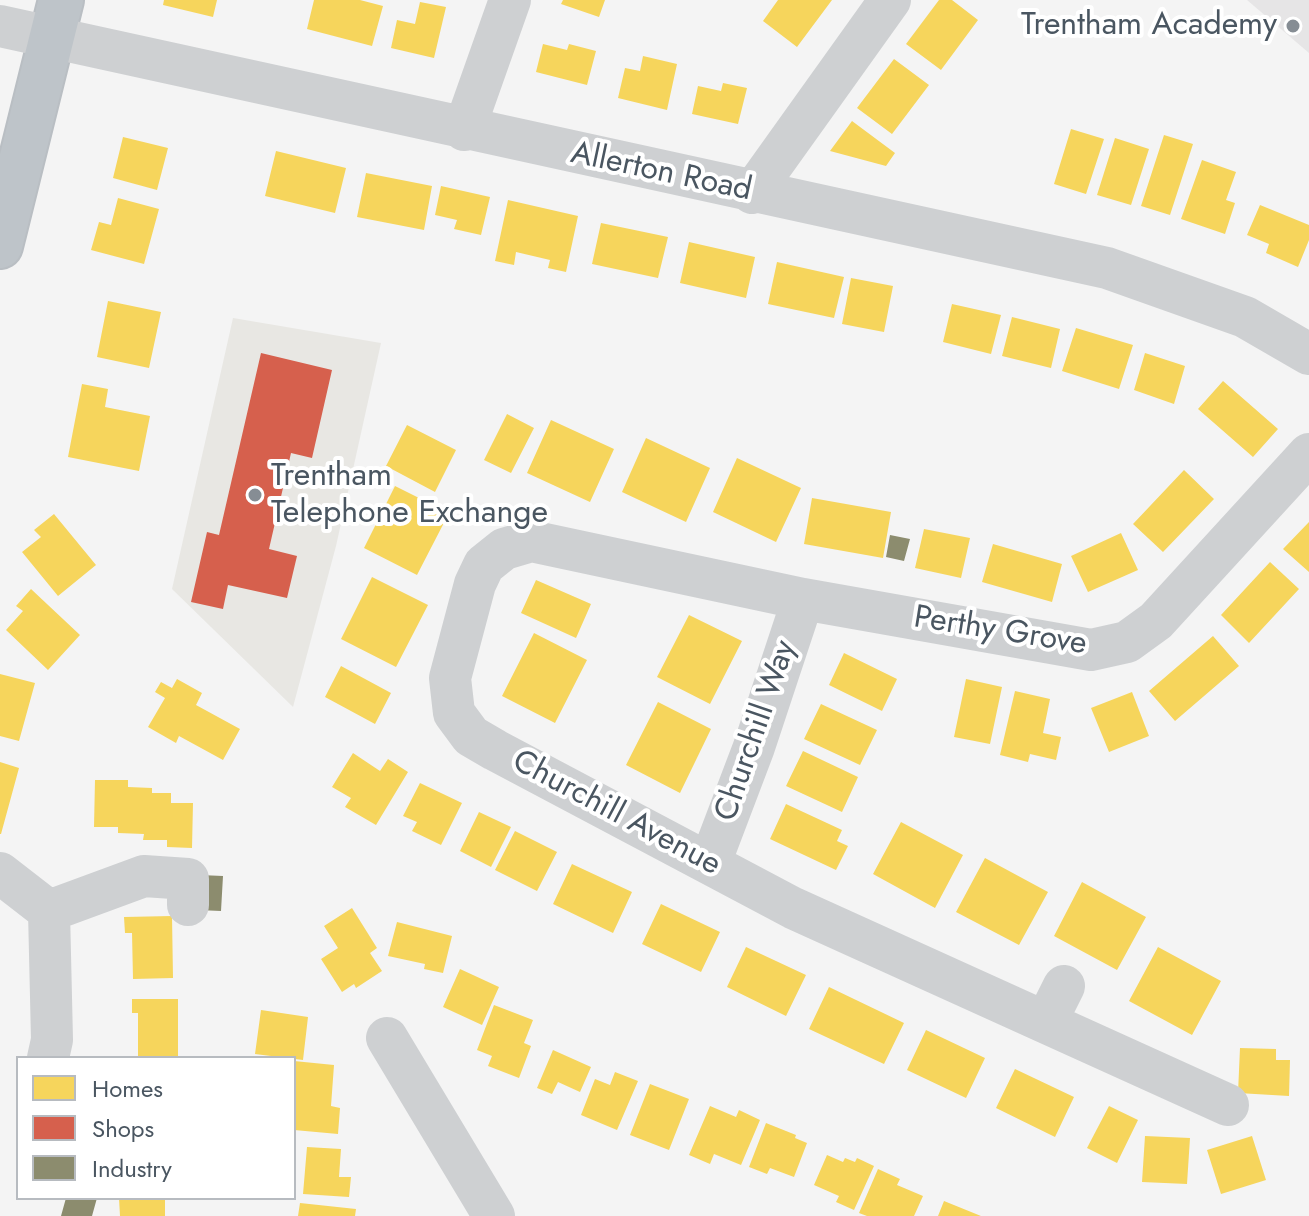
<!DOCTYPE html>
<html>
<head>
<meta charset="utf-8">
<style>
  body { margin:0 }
  #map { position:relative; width:1309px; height:1216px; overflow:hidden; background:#f4f4f4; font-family:Jost,sans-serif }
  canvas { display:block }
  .legend { position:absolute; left:16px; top:1056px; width:280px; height:144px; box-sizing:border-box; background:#fff; border:2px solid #b7bbc0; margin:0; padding:10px 14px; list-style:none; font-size:24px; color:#4a5661 }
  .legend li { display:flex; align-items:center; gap:16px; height:40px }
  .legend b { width:40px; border:2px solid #b7bbc0 }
</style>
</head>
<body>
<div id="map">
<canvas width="1309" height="1216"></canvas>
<ul class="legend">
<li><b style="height:22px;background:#f6d55c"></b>Homes</li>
<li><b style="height:22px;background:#d6604d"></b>Shops</li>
<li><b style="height:22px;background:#8c8c6e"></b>Industry</li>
</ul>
</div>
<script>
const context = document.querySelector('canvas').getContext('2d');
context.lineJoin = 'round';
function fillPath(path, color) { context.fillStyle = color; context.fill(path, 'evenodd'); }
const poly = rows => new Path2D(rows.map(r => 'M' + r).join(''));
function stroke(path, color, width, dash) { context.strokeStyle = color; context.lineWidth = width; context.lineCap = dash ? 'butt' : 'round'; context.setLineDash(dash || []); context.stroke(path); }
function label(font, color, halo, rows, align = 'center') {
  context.font = font + ' Jost,sans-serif'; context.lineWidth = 8; context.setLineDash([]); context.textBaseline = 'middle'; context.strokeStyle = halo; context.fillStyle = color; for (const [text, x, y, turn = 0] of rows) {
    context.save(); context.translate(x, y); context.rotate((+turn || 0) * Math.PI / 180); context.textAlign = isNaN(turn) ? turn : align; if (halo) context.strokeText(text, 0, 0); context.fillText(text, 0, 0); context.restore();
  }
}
const commercial = poly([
  [233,318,381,343,336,546,293,707,172,589]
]);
const education = poly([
  [1247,0,1309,0,1309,53]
]);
const homes = poly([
  [164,0,217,0,213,17,163,5],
  [314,0,360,0,383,6,372,46,307,29],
  [563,0,605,0,599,17,561,4],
  [778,0,832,0,797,47,763,21],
  [939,0,952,0,978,20,941,70,906,44],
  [420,2,446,7,434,58,391,48,397,20,415,24],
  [543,44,567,50,569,44,596,51,587,85,536,72],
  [643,56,677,64,667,110,618,98,625,68,640,71],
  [894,59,929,85,892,134,857,108],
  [723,83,747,88,738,124,692,114,698,86,721,91],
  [852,121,895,153,886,166,830,151],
  [1071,129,1104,139,1086,194,1054,184],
  [1164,135,1193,144,1170,215,1141,206],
  [123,137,168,148,157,190,113,178],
  [1115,138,1149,149,1131,205,1097,195],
  [276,151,346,168,335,213,265,196],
  [1202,160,1236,172,1226,200,1235,203,1225,234,1181,219],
  [366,173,432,186,424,230,357,217],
  [441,186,490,197,481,235,454,229,457,220,435,215],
  [118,198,159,209,144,264,91,250,99,222,111,225],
  [508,200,578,216,566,272,548,268,550,260,516,252,514,265,495,261],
  [1260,205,1309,225,1309,240,1298,267,1266,253,1269,244,1247,235],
  [601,223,668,237,658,278,592,264],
  [689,242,755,257,746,298,680,283],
  [777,262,844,277,834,318,768,304],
  [851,278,893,286,884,332,842,324],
  [108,301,161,312,149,368,97,357],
  [952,304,1001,315,991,354,943,342],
  [1012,317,1060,329,1051,368,1002,356],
  [1076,328,1133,345,1119,389,1062,371],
  [1145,353,1185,366,1174,404,1134,390],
  [1223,381,1278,429,1253,457,1198,409],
  [82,384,108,389,105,407,150,416,139,471,68,457],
  [507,414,534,428,511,473,484,460],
  [551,420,614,449,590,502,527,473],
  [407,425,456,450,435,492,386,466],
  [646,438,710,468,686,522,622,492],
  [737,458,801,488,776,542,713,512],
  [1184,470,1214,499,1163,552,1133,524],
  [395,486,449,513,417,575,364,548],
  [812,498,891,512,883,558,804,544],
  [54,514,96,565,58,596,22,552,41,537,34,530],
  [1309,522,1309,572,1283,549],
  [924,529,970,538,961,578,915,568],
  [1121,533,1138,570,1088,592,1071,556],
  [993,544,1062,564,1052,602,982,582],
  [1270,562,1299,589,1249,643,1221,615],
  [372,577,428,605,396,667,341,639],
  [536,580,591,604,576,638,521,613],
  [31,589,80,635,48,670,6,630,23,611,16,606],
  [689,615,742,641,710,704,657,677],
  [534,633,587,660,555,723,502,696],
  [1213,636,1239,666,1175,721,1149,691],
  [844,653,897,679,882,711,829,685],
  [341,666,391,693,375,724,325,697],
  [0,674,35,683,19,741,0,736],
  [177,679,202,693,196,705,240,729,223,760,179,736,176,743,148,727,165,698,155,692,161,682,172,688],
  [966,679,1002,687,990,744,954,737],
  [1015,691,1050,699,1043,733,1061,737,1056,760,1030,754,1028,762,1000,755],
  [1132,692,1149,736,1109,752,1091,708],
  [658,702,711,729,680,793,626,765],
  [821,704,877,730,860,765,804,739],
  [803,751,858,777,842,812,786,786],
  [353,753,380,771,388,759,408,772,376,825,345,807,351,798,332,787],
  [0,762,19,768,1,834,0,834],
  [95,780,128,780,128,787,152,788,152,793,171,793,171,803,193,803,192,848,167,847,167,840,143,840,144,834,118,833,118,827,94,827],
  [420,783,462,803,441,845,412,831,417,822,403,816],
  [786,804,842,830,837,841,848,846,836,870,770,839],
  [479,812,511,827,491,867,460,851],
  [901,822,963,855,935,908,873,874],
  [515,831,557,852,537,891,495,870],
  [985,858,1048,892,1019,945,956,912],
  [572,864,632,892,613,933,553,904],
  [1082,882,1146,917,1117,970,1054,936],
  [661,904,720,932,701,972,642,944],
  [352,908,377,948,370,953,382,971,356,988,354,984,342,992,321,959,338,948,324,926],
  [172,916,173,978,133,979,132,933,125,933,124,917],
  [397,922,452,936,443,973,424,969,425,964,388,956],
  [746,947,806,975,786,1016,727,987],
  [1158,947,1221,981,1192,1035,1129,1001],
  [460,969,499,987,482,1025,443,1007],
  [829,987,904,1023,884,1064,809,1029],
  [132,999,178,999,178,1058,138,1058,138,1013,132,1013],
  [494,1005,533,1020,524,1043,531,1046,519,1078,488,1066,492,1056,477,1050],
  [261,1010,308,1017,303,1060,255,1054],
  [926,1030,985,1058,966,1098,907,1070],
  [1240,1048,1276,1049,1276,1060,1290,1060,1289,1096,1238,1093],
  [553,1050,591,1067,580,1092,558,1082,552,1094,537,1088],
  [294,1061,334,1065,331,1106,340,1108,338,1134,294,1130],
  [1015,1069,1074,1097,1055,1137,996,1108],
  [615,1072,638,1081,617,1130,581,1115,595,1079,610,1085],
  [650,1084,689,1099,669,1150,630,1135],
  [710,1106,736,1117,739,1110,760,1120,741,1165,714,1154,710,1164,689,1155],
  [1109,1106,1138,1120,1117,1163,1087,1148],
  [766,1123,796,1135,795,1138,807,1143,794,1177,770,1168,767,1174,749,1167],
  [1145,1136,1190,1138,1187,1184,1142,1182],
  [1252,1136,1266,1180,1221,1194,1207,1150],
  [307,1147,341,1149,339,1177,351,1177,349,1197,303,1194],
  [827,1155,843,1162,845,1158,855,1162,857,1158,874,1166,854,1210,836,1202,839,1196,814,1185],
  [878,1169,900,1179,897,1185,923,1196,914,1216,867,1216,859,1213],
  [119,1198,165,1198,165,1216,120,1216],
  [944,1201,981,1216,938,1216],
  [300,1203,356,1209,355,1216,298,1216]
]);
const shops = poly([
  [261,353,332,370,312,458,291,453,269,549,297,556,287,598,228,585,223,609,191,602,207,532,219,535]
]);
const industry = poly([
  [890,535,910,539,904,561,886,557],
  [200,875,223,876,221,911,198,910],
  [66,1198,97,1198,92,1216,61,1216]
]);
const minor = poly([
  [0,26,1107,268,1245,317,1309,354],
  [464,130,510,0],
  [752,193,890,0],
  [710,863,754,747,803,599],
  [0,873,49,911,52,1040,48,1058],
  [49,911,144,876,188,879,188,905],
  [1046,1022,1064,986],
  [387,1038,494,1216],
  [1228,1105,793,908,495,750,471,736,454,713,450,678,475,584,484,565,504,549,531,541,803,599,1091,650,1127,642,1156,621,1309,454]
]);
const highway = poly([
  [0,246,61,0]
]);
const markers = [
  [1293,26,8,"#868d94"],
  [255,495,8,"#868d94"]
];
const poiNames = [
  ["Trentham Academy",1277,26],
  ["Trentham",271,477,"left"],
  ["Telephone Exchange",271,514,"left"]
];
const streetNames = [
  ["Allerton Road",661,173,12],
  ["Perthy Grove",1000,632,9],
  ["Churchill Way",757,731,-71],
  ["Churchill Avenue",616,814,28]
];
fillPath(commercial, '#e8e7e3');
fillPath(education, '#e6e5e6');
fillPath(homes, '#f6d55c');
fillPath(shops, '#d6604d');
fillPath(industry, '#8c8c6e');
stroke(highway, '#b9bec3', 48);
stroke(minor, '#ced0d2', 42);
stroke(highway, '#bec4c9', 44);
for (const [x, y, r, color] of markers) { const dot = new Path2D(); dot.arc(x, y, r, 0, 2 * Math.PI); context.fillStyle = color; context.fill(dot); stroke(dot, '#fff', 3); }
label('32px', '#4a5661', '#fff', poiNames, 'right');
label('32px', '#4a5661', '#fff', streetNames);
</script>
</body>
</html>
